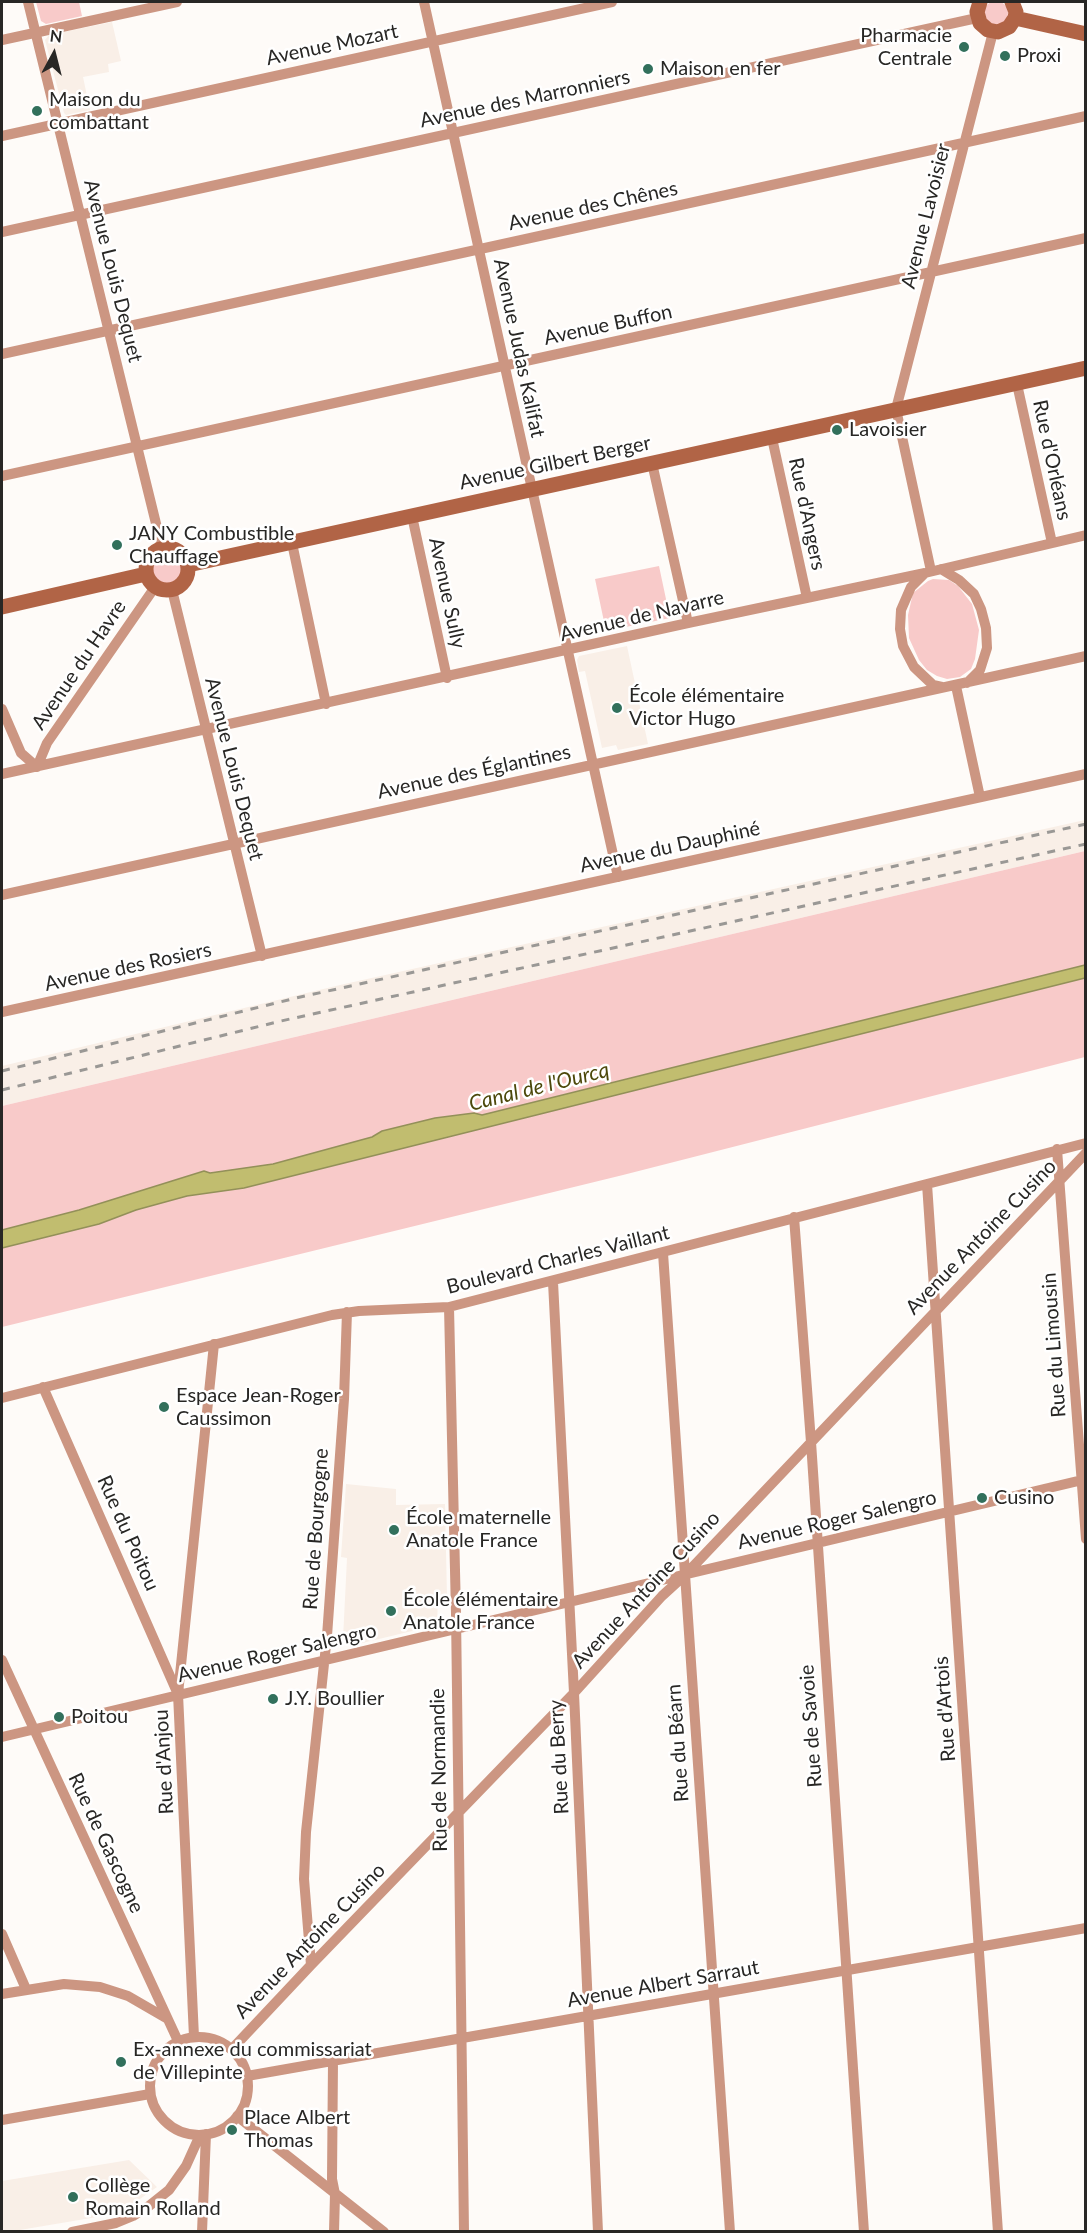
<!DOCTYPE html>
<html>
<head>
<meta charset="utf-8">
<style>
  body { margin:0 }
  #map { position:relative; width:1087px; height:2233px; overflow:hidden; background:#fefbf8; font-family:Lato,sans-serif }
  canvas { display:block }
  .frame { position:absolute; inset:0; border:3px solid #282725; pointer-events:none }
  .north { position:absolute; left:24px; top:24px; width:60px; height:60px; -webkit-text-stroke:4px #fff; paint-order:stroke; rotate:7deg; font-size:16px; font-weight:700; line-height:24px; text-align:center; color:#282725 }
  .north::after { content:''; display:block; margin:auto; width:21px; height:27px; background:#282725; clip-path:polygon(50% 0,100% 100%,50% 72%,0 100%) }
</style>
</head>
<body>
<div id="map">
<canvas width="1087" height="2233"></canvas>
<div class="frame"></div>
<div class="north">N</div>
</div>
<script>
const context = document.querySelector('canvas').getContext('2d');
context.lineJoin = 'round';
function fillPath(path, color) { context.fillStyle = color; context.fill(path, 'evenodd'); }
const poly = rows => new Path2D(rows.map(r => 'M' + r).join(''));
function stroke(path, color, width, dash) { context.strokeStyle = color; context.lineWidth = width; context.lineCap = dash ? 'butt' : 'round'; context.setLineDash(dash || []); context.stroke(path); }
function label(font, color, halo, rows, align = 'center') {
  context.font = font + ' Lato,sans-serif'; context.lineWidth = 5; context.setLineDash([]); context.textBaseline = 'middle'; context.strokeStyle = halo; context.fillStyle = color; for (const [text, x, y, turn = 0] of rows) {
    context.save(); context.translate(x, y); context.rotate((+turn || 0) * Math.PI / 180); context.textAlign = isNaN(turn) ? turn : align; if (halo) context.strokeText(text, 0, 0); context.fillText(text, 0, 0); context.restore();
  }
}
const built = poly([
  [112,22,121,61,108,64,109,72,83,77,90,110,66,115,64,113,45,40,49,35],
  [627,646,648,744,618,750,616,745,602,748,585,671,579,672,577,660,579,656],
  [1085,820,1085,851,2,1106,2,1066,340,985],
  [346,1484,396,1489,396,1505,445,1504,447,1597,438,1597,437,1625,354,1645,343,1639,347,1558,341,1557],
  [129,2160,157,2187,130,2206,97,2217,14,2231,2,2231,2,2181]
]);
const green = poly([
  '984 13a12 12 0 1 1 24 0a12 12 0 1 1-24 0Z',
  [36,2,79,2,82,16,46,24,41,21],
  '150 569a17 17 0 1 1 34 0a17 17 0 1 1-34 0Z',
  [659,566,670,618,606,631,595,579],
  [933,579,949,580,958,586,972,604,979,630,975,659,971,669,960,677,947,679,937,676,927,670,919,660,909,638,908,615,913,593,928,581],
  [1085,851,1085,965,481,1115,474,1113,435,1118,382,1131,372,1137,273,1164,210,1173,204,1171,79,1210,2,1230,2,1106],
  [1085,978,1085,1057,623,1175,2,1327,2,1248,99,1224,136,1210,187,1196,244,1188]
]);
const water = poly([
  [1085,965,1085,978,244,1188,187,1196,136,1210,99,1224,2,1248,2,1230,79,1210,204,1171,210,1173,273,1164,372,1137,382,1131,435,1118,474,1113,482,1115,1085,965]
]);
const street = poly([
  [28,2,162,548],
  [424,2,618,877],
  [2,40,177,2],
  [2,136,612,2],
  [2,232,977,18],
  [2,354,1086,116],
  [1017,384,1052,543],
  [772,438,807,598],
  [652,463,688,623],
  [2,476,1086,238],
  [412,516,447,678],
  [292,543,326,704],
  [941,569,959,580,974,594,981,609,986,628,987,648,980,670,967,683],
  [931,571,896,409,993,32],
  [925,573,911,587,901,610,900,629,903,646,914,667,933,685,942,687],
  [172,590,262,956],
  [956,686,980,797],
  [2,709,21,753,37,767,47,743,155,587],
  [2,774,688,623,925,573,1086,535],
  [2,895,1086,656],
  [2,1012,1086,774],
  [1057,1149,1086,1539],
  [927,1184,998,2232],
  [794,1217,811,1442,864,2232],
  [663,1253,730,2232],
  [553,1282,574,1693,598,2232],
  [449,1307,456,1614,464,2232],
  [43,1387,177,1692],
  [2,1398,332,1315,359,1311,449,1307,1086,1143],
  [2,1660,178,2041],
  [2,1737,1086,1479],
  [2,1934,26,1989],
  [311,1965,304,1879,306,1832,327,1636,344,1399,347,1312],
  [2,1994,64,1984,100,1987,128,1996,166,2018],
  [194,2037,178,1694,214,1344],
  '150 2086a49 49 0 1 1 98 0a49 49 0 1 1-98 0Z',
  [232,2049,311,1965,574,1693,662,1596,685,1575,1086,1153],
  [333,2061,332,2179,335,2194,334,2232],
  [247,2076,1086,1928],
  [237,2116,384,2232],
  [2,2120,150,2094],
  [72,2232,116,2223,133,2216,149,2206,169,2190,186,2166,200,2135],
  [202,2232,206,2134]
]);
const secondary = poly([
  [980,2,977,12,980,23,988,30,998,32,1009,27,1015,18,1016,12,1012,2],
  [1015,18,1086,34],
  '146 569a21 21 0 1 1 42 0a21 21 0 1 1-42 0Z',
  [188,565,1086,368],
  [2,607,146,574]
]);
const rail = poly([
  [2,1071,296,998,1086,824],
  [2,1090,281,1021,1086,844]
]);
const markers = [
  [964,47,6,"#32705c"],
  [1005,56,6,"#32705c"],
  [648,69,6,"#32705c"],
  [37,111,6,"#32705c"],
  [837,430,6,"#32705c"],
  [117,545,6,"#32705c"],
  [617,708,6,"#32705c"],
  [164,1407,6,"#32705c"],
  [982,1498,6,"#32705c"],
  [394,1530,6,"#32705c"],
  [391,1611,6,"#32705c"],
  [273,1699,6,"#32705c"],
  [59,1717,6,"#32705c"],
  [121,2062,6,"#32705c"],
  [232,2130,6,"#32705c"],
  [73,2197,6,"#32705c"]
];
const poiNames = [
  ["Pharmacie",952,36,"right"],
  ["Centrale",952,59,"right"],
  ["Proxi",1017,56],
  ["Maison en fer",660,69],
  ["Maison du",49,100],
  ["combattant",49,123],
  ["Lavoisier",849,430],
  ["JANY Combustible",129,534],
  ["Chauffage",129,557],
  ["École élémentaire",629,696],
  ["Victor Hugo",629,719],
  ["Espace Jean-Roger",176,1396],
  ["Caussimon",176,1419],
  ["Cusino",994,1498],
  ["École maternelle",406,1518],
  ["Anatole France",406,1541],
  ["École élémentaire",403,1600],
  ["Anatole France",403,1623],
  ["J.Y. Boullier",285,1699],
  ["Poitou",71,1717],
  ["Ex-annexe du commissariat",133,2050],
  ["de Villepinte",133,2073],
  ["Place Albert",244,2118],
  ["Thomas",244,2141],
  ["Collège",85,2186],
  ["Romain Rolland",85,2209]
];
const streetNames = [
  ["Avenue Mozart",332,45,-12],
  ["Avenue des Marronniers",525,99,-12],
  ["Avenue des Chênes",593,206,-12],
  ["Avenue Lavoisier",926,216,-76],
  ["Avenue Louis Dequet",113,271,76],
  ["Avenue Buffon",608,325,-12],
  ["Avenue Judas Kalifat",519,348,78],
  ["Rue d'Orléans",1052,460,78],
  ["Avenue Gilbert Berger",555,463,-12],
  ["Rue d'Angers",807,514,78],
  ["Avenue Sully",447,593,78],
  ["Avenue de Navarre",642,616,-13],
  ["Avenue du Havre",79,665,-56],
  ["Avenue Louis Dequet",234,769,76],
  ["Avenue des Églantines",474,772,-12],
  ["Avenue du Dauphiné",670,847,-12],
  ["Avenue des Rosiers",128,967,-12],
  ["Avenue Antoine Cusino",981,1237,-46],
  ["Boulevard Charles Vaillant",558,1260,-14],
  ["Rue du Limousin",1054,1345,-94],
  ["Avenue Roger Salengro",837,1520,-13],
  ["Rue de Bourgogne",316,1529,-86],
  ["Rue du Poitou",128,1533,66],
  ["Avenue Antoine Cusino",646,1590,-47],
  ["Avenue Roger Salengro",277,1653,-13],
  ["Rue d'Artois",945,1709,-94],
  ["Rue de Savoie",811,1726,-94],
  ["Rue du Béarn",678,1743,-94],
  ["Rue du Berry",559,1757,-93],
  ["Rue d'Anjou",164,1762,-93],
  ["Rue de Normandie",439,1770,-91],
  ["Rue de Gascogne",106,1843,65],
  ["Avenue Antoine Cusino",310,1941,-46],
  ["Avenue Albert Sarraut",663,1984,-10]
];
const waterNames = [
  ["Canal de l'Ourcq",539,1087,-14]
];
fillPath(built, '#f9efe7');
fillPath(green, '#f8cac9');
fillPath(water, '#c1bd6f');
stroke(water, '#939059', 1.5);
stroke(street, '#cc9682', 10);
stroke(secondary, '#b16446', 15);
stroke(rail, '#9a9895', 3, [8, 8]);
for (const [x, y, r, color] of markers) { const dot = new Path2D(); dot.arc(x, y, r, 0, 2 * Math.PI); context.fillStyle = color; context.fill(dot); stroke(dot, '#fff', 2); }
label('20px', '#282725', '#fff', poiNames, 'left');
label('20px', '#282725', '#fff', streetNames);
label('italic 21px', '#4c480a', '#fff', waterNames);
</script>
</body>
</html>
